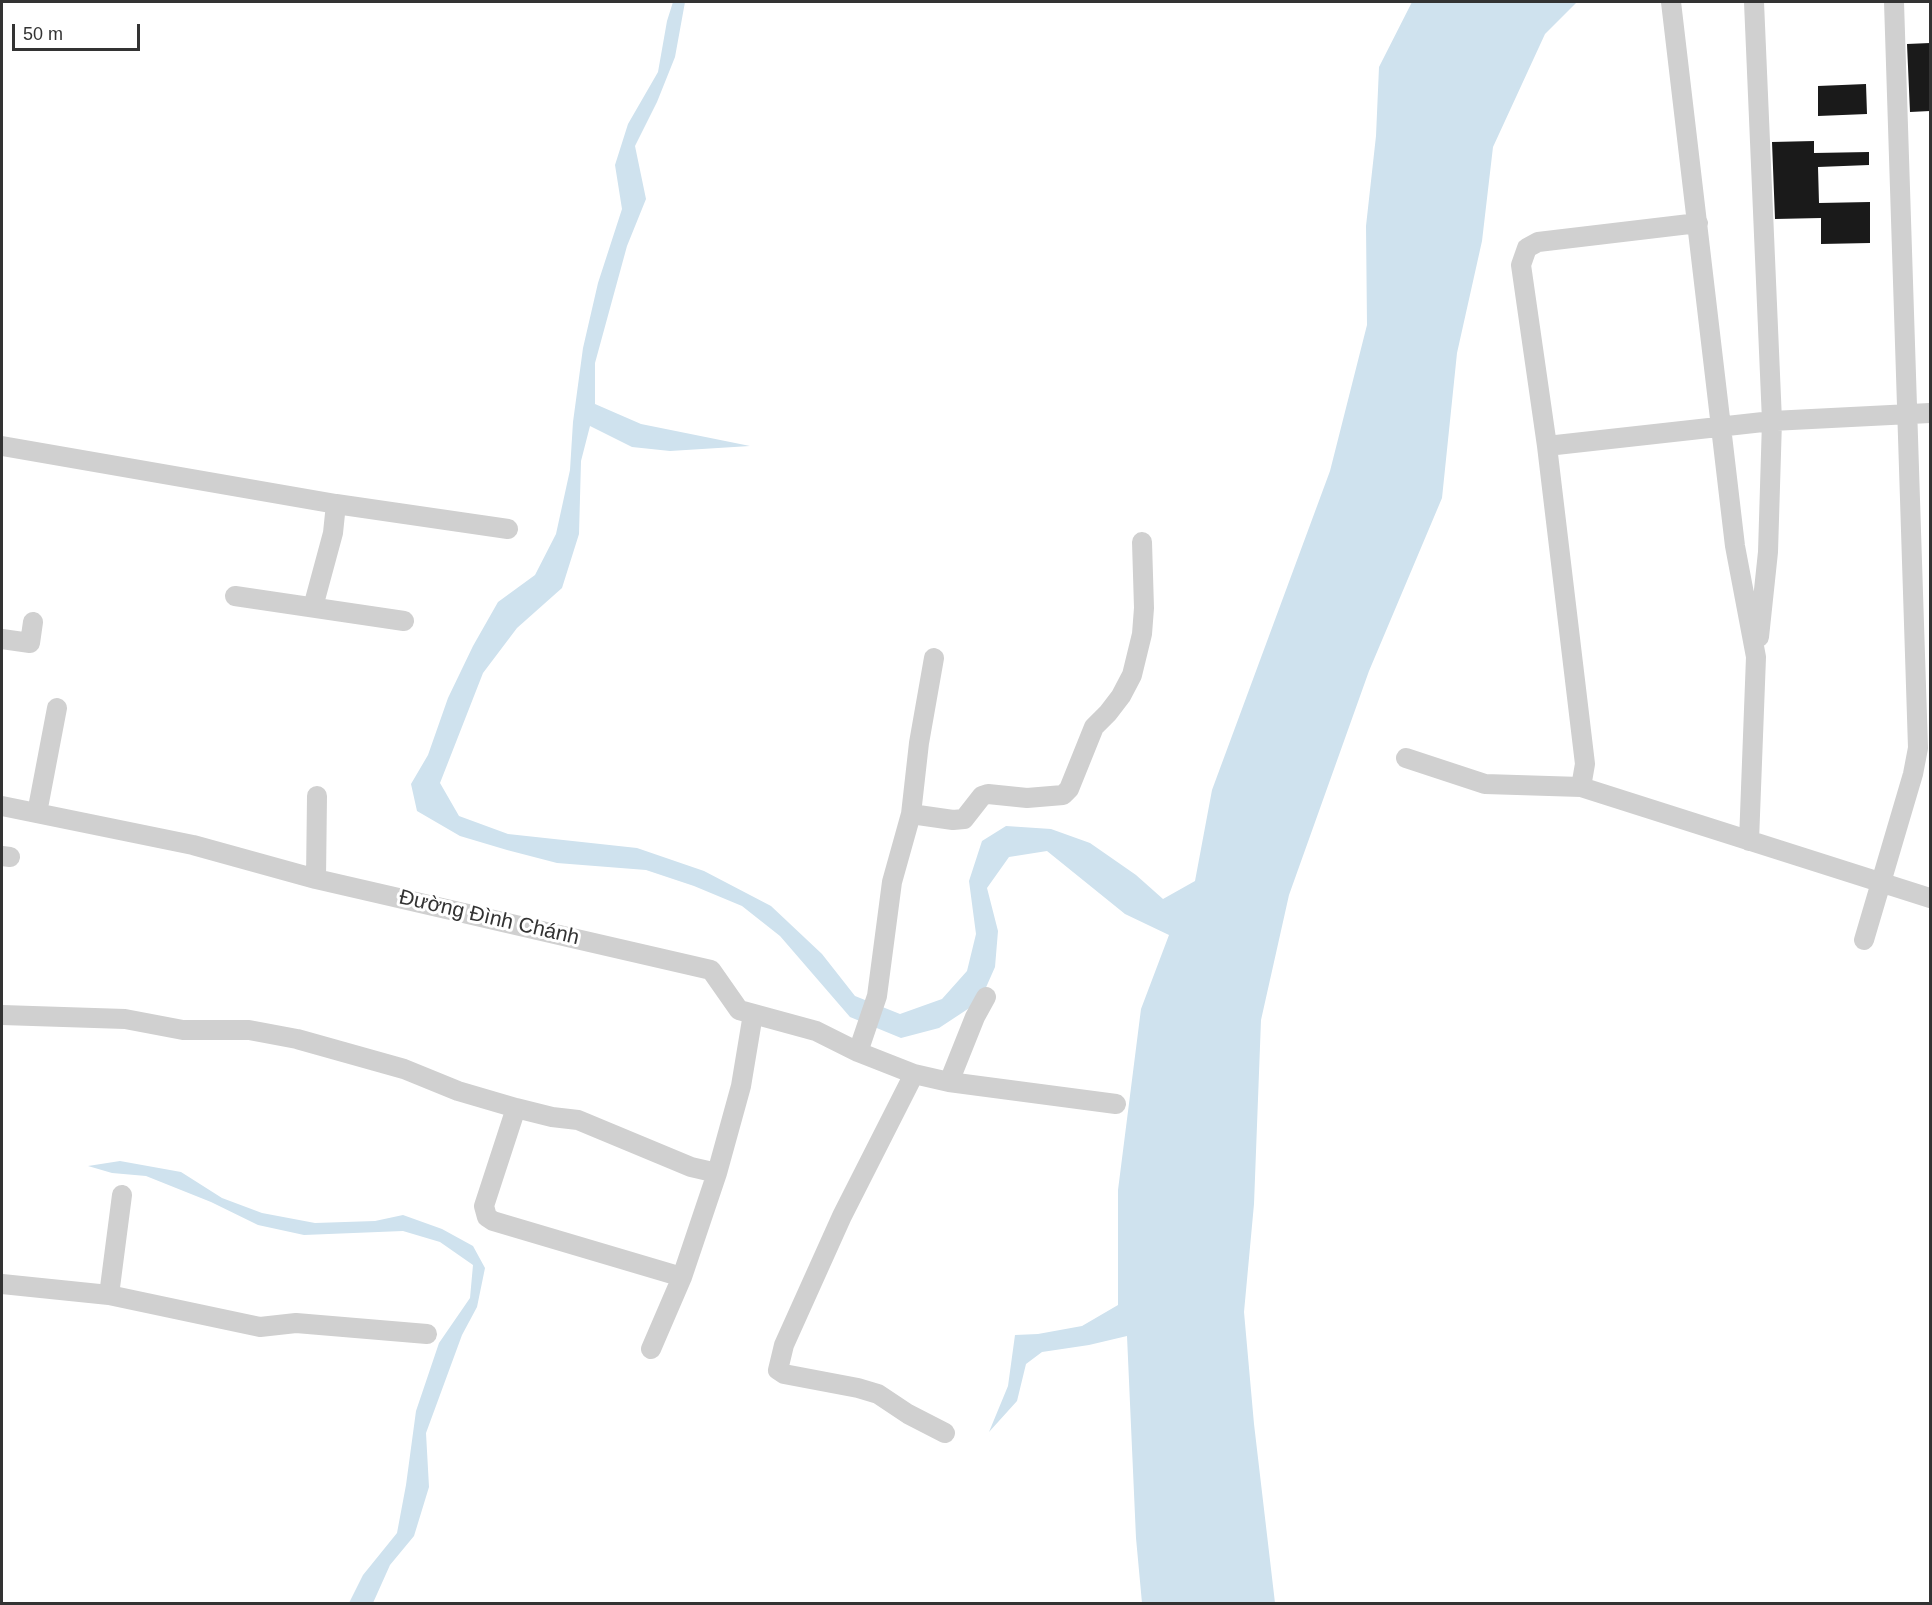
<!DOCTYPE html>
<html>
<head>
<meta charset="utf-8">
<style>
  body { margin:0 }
  #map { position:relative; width:1932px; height:1605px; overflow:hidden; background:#fff; font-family:Helvetica,sans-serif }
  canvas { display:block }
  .frame { position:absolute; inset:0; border:3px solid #333; pointer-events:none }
  .scale { position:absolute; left:12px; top:24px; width:128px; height:27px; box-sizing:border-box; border:3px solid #333; border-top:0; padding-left:8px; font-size:18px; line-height:21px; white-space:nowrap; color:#333; -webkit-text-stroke:4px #fff; paint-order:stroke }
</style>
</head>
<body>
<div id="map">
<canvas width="1932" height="1605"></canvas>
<div class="frame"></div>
<div class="scale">50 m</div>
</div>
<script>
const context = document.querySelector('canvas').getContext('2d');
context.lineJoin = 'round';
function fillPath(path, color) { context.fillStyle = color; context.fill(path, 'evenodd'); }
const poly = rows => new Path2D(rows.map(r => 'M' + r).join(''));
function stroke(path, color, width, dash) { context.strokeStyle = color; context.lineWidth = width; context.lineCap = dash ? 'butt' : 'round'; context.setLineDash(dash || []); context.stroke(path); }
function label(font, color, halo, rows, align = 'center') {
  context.font = font + ' Helvetica,sans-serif'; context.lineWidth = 6; context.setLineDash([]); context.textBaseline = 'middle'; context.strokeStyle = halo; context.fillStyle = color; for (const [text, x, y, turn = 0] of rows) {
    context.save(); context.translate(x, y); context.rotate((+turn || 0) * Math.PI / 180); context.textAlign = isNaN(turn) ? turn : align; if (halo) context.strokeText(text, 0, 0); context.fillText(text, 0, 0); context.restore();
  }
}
const water = poly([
  [673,2,685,2,675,57,657,102,635,146,646,199,627,246,595,363,595,404,641,424,750,446,670,451,632,447,590,426,581,461,579,534,562,588,517,628,483,673,440,783,459,816,508,834,637,848,704,871,771,906,822,954,855,996,900,1014,942,999,967,971,976,934,969,881,982,841,1006,826,1051,829,1090,843,1136,875,1163,899,1195,881,1212,790,1330,471,1367,325,1366,226,1376,136,1379,67,1412,2,1577,2,1545,34,1493,147,1482,241,1457,353,1442,498,1369,671,1289,895,1261,1020,1254,1204,1244,1312,1254,1424,1275,1603,1142,1603,1136,1538,1127,1336,1089,1345,1042,1352,1026,1364,1017,1401,989,1432,1008,1386,1015,1335,1038,1334,1082,1326,1118,1305,1118,1190,1141,1009,1169,935,1125,914,1047,851,1009,857,987,888,998,931,995,967,980,1001,939,1028,901,1038,850,1017,780,936,742,906,694,886,646,870,557,863,507,850,460,836,417,811,411,784,428,755,448,698,473,646,498,602,535,575,556,534,570,470,573,422,583,348,598,283,622,209,615,165,628,124,658,72,667,21],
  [120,1161,181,1172,222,1198,262,1213,315,1223,375,1221,403,1215,442,1229,473,1246,485,1268,477,1307,462,1335,426,1433,429,1487,414,1536,390,1565,373,1603,349,1603,363,1575,397,1533,406,1485,416,1411,439,1343,470,1298,473,1265,440,1242,403,1231,304,1235,258,1225,211,1202,146,1176,112,1173,88,1166]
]);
const building = poly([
  [1930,43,1930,111,1910,112,1907,44],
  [1866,84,1867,114,1818,116,1818,86],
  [1814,141,1814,153,1869,152,1869,165,1818,167,1819,203,1870,202,1870,243,1821,244,1821,218,1775,219,1772,142]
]);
const minor = poly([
  [1671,2,1735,546,1756,657,1749,841],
  [1754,2,1772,421,1768,552,1759,637],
  [2,446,336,504,508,529],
  [1547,446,1772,421,1930,413],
  [235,596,404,621],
  [313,607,333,533,336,504],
  [2,639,30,643,33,622],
  [1406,758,1485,784,1581,787,1930,898],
  [1581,787,1585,764,1547,446,1521,265,1527,248,1538,242,1698,223],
  [2,806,193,845,316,879,711,970,739,1010,816,1031,858,1052,914,1074,949,1082,1116,1104],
  [37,813,57,708],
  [911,814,953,820,964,819,982,796,988,794,1027,798,1063,795,1069,789,1094,727,1108,713,1121,696,1132,675,1142,634,1144,608,1142,542],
  [2,856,10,857],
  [316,879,317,796],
  [1864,940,1913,774,1918,748,1894,2],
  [2,1015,125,1019,183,1030,249,1030,297,1039,404,1069,458,1091,516,1108,552,1117,578,1120,691,1167,717,1173],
  [858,1052,877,996,892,882,911,814,919,743,934,658],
  [914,1074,842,1216,784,1345,778,1370,784,1374,858,1388,878,1394,908,1414,945,1433],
  [949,1082,975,1017,986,997],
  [516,1108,484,1206,487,1217,493,1221,682,1277],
  [2,1284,109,1295,260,1327,296,1323,427,1334],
  [109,1295,122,1195],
  [651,1349,682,1277,717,1173,741,1086,753,1014]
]);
const streetNames = [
  ["Đường Đình Chánh",489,918,13]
];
fillPath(water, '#cfe2ee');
fillPath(building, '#1a1a1a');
stroke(minor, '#d0d0d0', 20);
label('21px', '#333', '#fff', streetNames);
</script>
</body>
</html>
